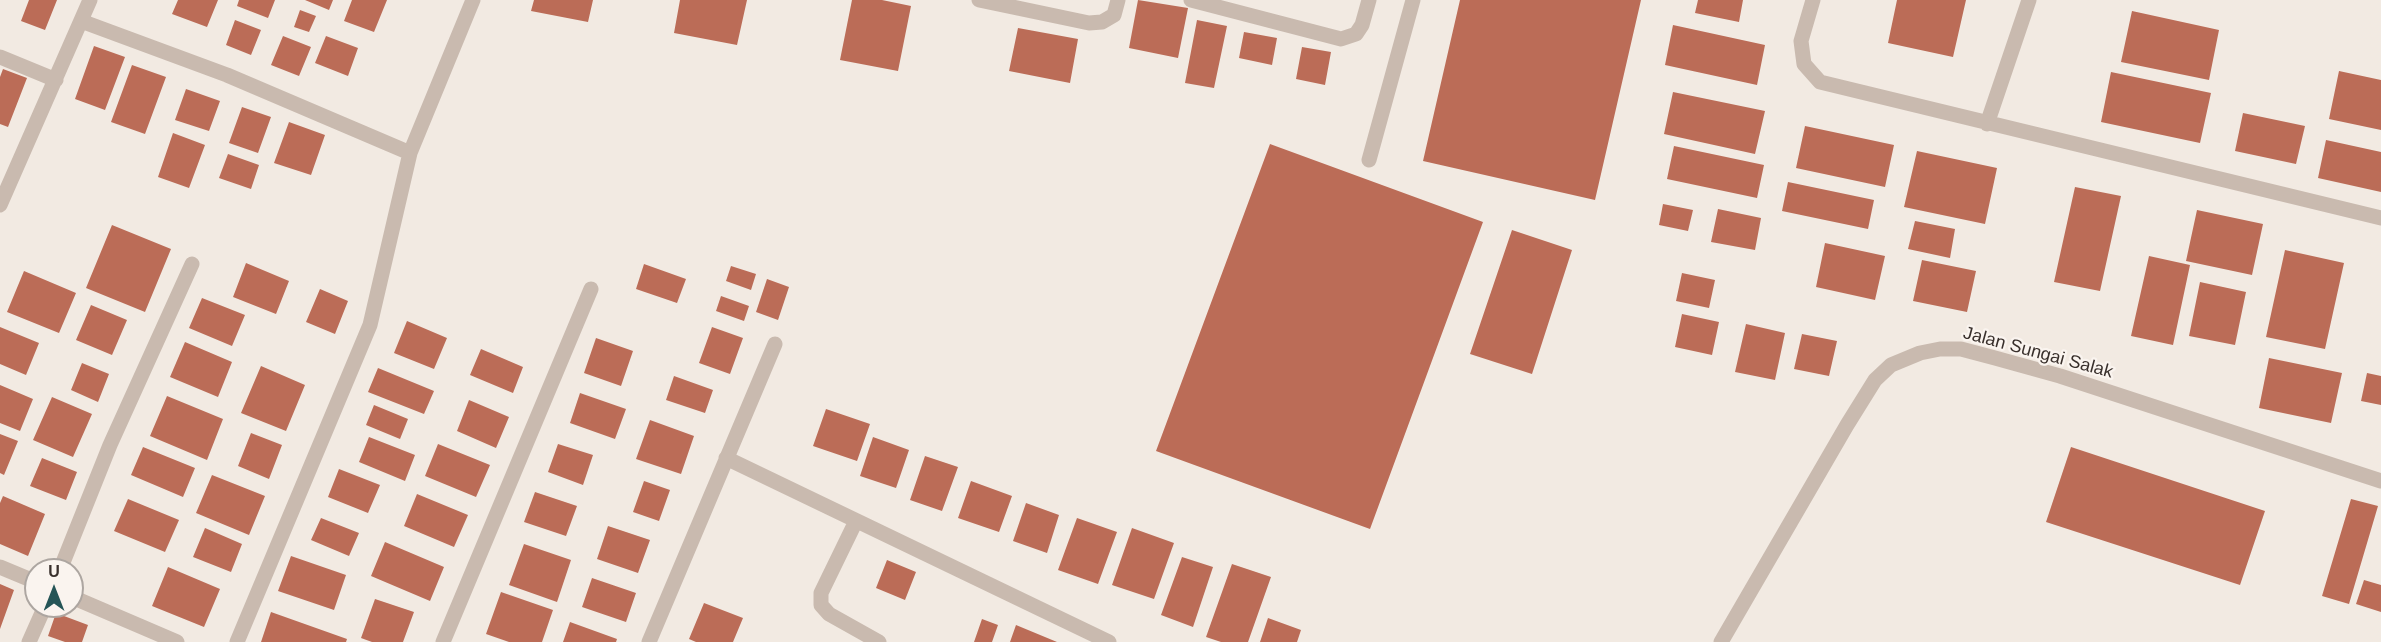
<!DOCTYPE html>
<html>
<head>
<meta charset="utf-8">
<style>
  body { margin:0 }
  #map { position:relative; width:2381px; height:642px; overflow:hidden; background:#f2eae2; font-family:Helvetica,sans-serif }
  canvas { display:block }
  .north { position:absolute; left:24px; top:558px; width:60px; height:60px; box-sizing:border-box; background:#faf4ef; border:2px solid #ada6a1; border-radius:50%; rotate:0deg; font-size:16px; font-weight:700; line-height:24px; text-align:center; color:#39302c }
  .north::after { content:''; display:block; margin:auto; width:21px; height:27px; background:#255557; clip-path:polygon(50% 0,100% 100%,50% 72%,0 100%) }
</style>
</head>
<body>
<div id="map">
<canvas width="2381" height="642"></canvas>
<div class="north">U</div>
</div>
<script>
const context = document.querySelector('canvas').getContext('2d');
context.lineJoin = 'round';
function fillPath(path, color) { context.fillStyle = color; context.fill(path, 'evenodd'); }
const poly = rows => new Path2D(rows.map(r => 'M' + r).join(''));
function stroke(path, color, width, dash) { context.strokeStyle = color; context.lineWidth = width; context.lineCap = dash ? 'butt' : 'round'; context.setLineDash(dash || []); context.stroke(path); }
function label(font, color, halo, rows, align = 'center') {
  context.font = font + ' Helvetica,sans-serif'; context.lineWidth = 4.5; context.setLineDash([]); context.textBaseline = 'middle'; context.strokeStyle = halo; context.fillStyle = color; for (const [text, x, y, turn = 0] of rows) {
    context.save(); context.translate(x, y); context.rotate((+turn || 0) * Math.PI / 180); context.textAlign = isNaN(turn) ? turn : align; if (halo) context.strokeText(text, 0, 0); context.fillText(text, 0, 0); context.restore();
  }
}
const building = poly([
  [29,0,57,0,45,30,21,21],
  [178,0,218,0,207,27,172,14],
  [239,0,275,0,268,18,237,6],
  [305,0,333,0,329,10],
  [352,0,387,0,374,32,344,21],
  [534,0,593,0,588,22,531,11],
  [680,0,747,0,737,45,674,33],
  [852,0,882,0,911,6,898,71,840,60],
  [1138,0,1188,8,1178,58,1129,48],
  [1460,0,1641,0,1595,200,1423,161],
  [1698,0,1743,0,1739,22,1695,13],
  [1897,0,1966,0,1953,57,1888,43],
  [300,10,316,16,309,32,294,27],
  [2132,11,2219,30,2209,80,2121,62],
  [235,20,261,30,251,55,226,45],
  [1197,20,1227,26,1214,88,1185,83],
  [1673,25,1765,45,1757,85,1665,65],
  [1018,28,1078,39,1070,83,1009,71],
  [1244,32,1277,38,1272,65,1239,58],
  [283,36,311,47,299,76,271,65],
  [326,36,358,48,348,76,315,63],
  [94,46,125,57,105,110,75,99],
  [1302,47,1331,52,1325,85,1296,79],
  [132,65,166,77,145,134,111,122],
  [3,69,27,78,8,127,0,124,0,77],
  [2339,71,2381,80,2381,130,2329,119],
  [2111,72,2211,93,2200,143,2101,122],
  [186,89,220,101,209,131,175,120],
  [1673,92,1765,111,1755,154,1664,134],
  [242,107,271,117,258,153,229,143],
  [2243,113,2305,126,2296,164,2235,151],
  [289,122,325,135,311,175,274,163],
  [1805,126,1894,145,1885,187,1796,168],
  [173,133,205,145,189,188,158,177],
  [2326,140,2381,152,2381,192,2318,178],
  [1270,144,1483,222,1370,529,1156,451],
  [1674,146,1764,165,1757,198,1667,179],
  [1917,151,1997,168,1985,224,1904,207],
  [228,154,259,165,251,189,219,178],
  [1788,182,1874,200,1868,229,1782,211],
  [2075,187,2121,196,2100,291,2054,282],
  [1663,204,1693,210,1688,231,1659,225],
  [1718,209,1761,218,1755,250,1711,242],
  [2197,210,2263,224,2252,275,2186,261],
  [1915,221,1955,229,1950,258,1908,249],
  [112,225,171,249,145,312,86,288],
  [1512,230,1572,250,1532,374,1470,354],
  [1825,243,1885,256,1875,300,1816,287],
  [2285,250,2344,263,2325,349,2266,337],
  [2149,256,2190,265,2173,345,2131,336],
  [1922,260,1976,271,1967,312,1913,301],
  [246,263,289,281,276,314,233,297],
  [644,264,686,279,677,303,636,289],
  [731,266,756,274,751,290,726,281],
  [24,271,76,293,59,333,7,312],
  [1682,273,1715,280,1709,308,1676,301],
  [767,279,789,287,778,320,756,312],
  [2200,282,2246,292,2235,345,2189,336],
  [320,289,348,301,335,334,306,322],
  [721,296,749,306,744,321,716,311],
  [202,298,245,315,232,346,189,328],
  [91,305,127,320,112,355,76,340],
  [1682,314,1719,322,1712,355,1675,347],
  [407,321,447,338,434,369,394,353],
  [1746,324,1785,333,1775,380,1735,372],
  [0,327,39,343,26,375,0,364],
  [712,327,743,338,730,374,699,363],
  [1802,334,1837,341,1829,376,1794,369],
  [596,338,633,351,621,386,584,373],
  [185,342,232,362,218,397,170,377],
  [481,349,523,367,513,393,470,375],
  [2269,358,2342,373,2331,423,2259,408],
  [82,363,109,374,98,402,71,390],
  [261,366,305,385,286,431,241,413],
  [378,368,434,391,424,414,368,392],
  [2367,373,2381,376,2381,405,2361,401],
  [674,376,713,390,705,413,666,400],
  [0,385,33,399,20,431,0,423],
  [580,393,626,409,615,439,570,423],
  [167,396,223,419,207,460,150,436],
  [52,397,92,414,73,457,33,440],
  [469,400,509,417,496,448,457,431],
  [374,405,408,419,400,439,366,425],
  [826,409,870,424,857,461,813,446],
  [650,420,694,436,681,474,636,459],
  [251,433,282,445,269,479,238,466],
  [0,434,18,441,4,475,0,473],
  [369,437,415,455,405,481,359,462],
  [873,437,909,450,896,488,860,476],
  [438,444,490,465,476,497,425,476],
  [558,444,593,455,583,485,548,472],
  [143,447,195,468,183,497,131,475],
  [2071,447,2265,511,2240,585,2046,522],
  [925,456,958,467,942,511,910,500],
  [42,458,77,472,66,500,30,486],
  [339,469,380,485,368,513,328,497],
  [212,475,265,496,249,535,196,513],
  [644,481,670,490,659,521,633,512],
  [971,481,1012,496,999,532,958,518],
  [535,492,577,506,566,536,524,522],
  [417,494,468,515,454,547,404,526],
  [3,496,45,514,28,556,0,544,0,503],
  [128,499,179,520,165,552,114,531],
  [2351,499,2378,506,2349,604,2322,596],
  [1026,503,1059,515,1047,553,1013,541],
  [321,518,359,533,349,556,311,540],
  [1077,518,1117,532,1098,584,1058,570],
  [608,526,650,540,638,573,597,559],
  [205,528,242,544,231,572,193,557],
  [1132,528,1174,543,1154,599,1112,585],
  [385,542,444,567,430,601,371,576],
  [524,544,571,560,557,602,509,585],
  [291,556,346,575,334,610,278,591],
  [1182,557,1213,567,1193,627,1161,615],
  [887,560,916,572,905,600,876,588],
  [1232,564,1271,577,1248,642,1221,642,1206,637],
  [168,567,220,589,204,627,152,606],
  [592,578,636,593,626,622,582,607],
  [2364,580,2381,585,2381,612,2356,604],
  [0,584,14,590,0,629],
  [501,592,553,610,542,642,509,642,486,634],
  [375,599,414,612,403,642,372,642,361,638],
  [704,603,743,618,733,642,696,642,689,639],
  [271,612,347,639,346,642,261,642],
  [56,613,88,625,82,642,65,642,48,636],
  [1268,618,1301,630,1297,642,1260,642],
  [982,619,998,625,992,642,974,642],
  [570,622,617,639,616,642,563,642],
  [1016,625,1057,642,1010,642]
]);
const minor = poly([
  [979,0,1089,23,1102,22,1114,15,1118,0],
  [1191,0,1341,39,1356,34,1362,25,1369,0],
  [1813,0,1801,41,1804,64,1820,82,2381,218],
  [81,21,227,75,410,153,473,0],
  [0,57,56,80],
  [1987,124,2029,0],
  [1369,160,1413,0],
  [0,205,90,0],
  [726,458,1109,642],
  [856,521,821,593,821,605,829,614,879,642],
  [0,567,36,582],
  [60,570,110,445,192,264],
  [72,597,177,642],
  [29,642,45,606],
  [237,642,370,325,410,153],
  [443,642,591,289],
  [649,642,775,344],
  [1721,642,1847,425,1875,380,1891,365,1920,353,1940,349,1961,349,1995,358,2060,376,2381,481]
]);
const streetNames = [
  ["Jalan Sungai Salak",2038,353,15]
];
fillPath(building, '#bb6c57');
stroke(minor, '#c9baaf', 15);
label('18px', '#39302c', '#faf4ef', streetNames);
</script>
</body>
</html>
